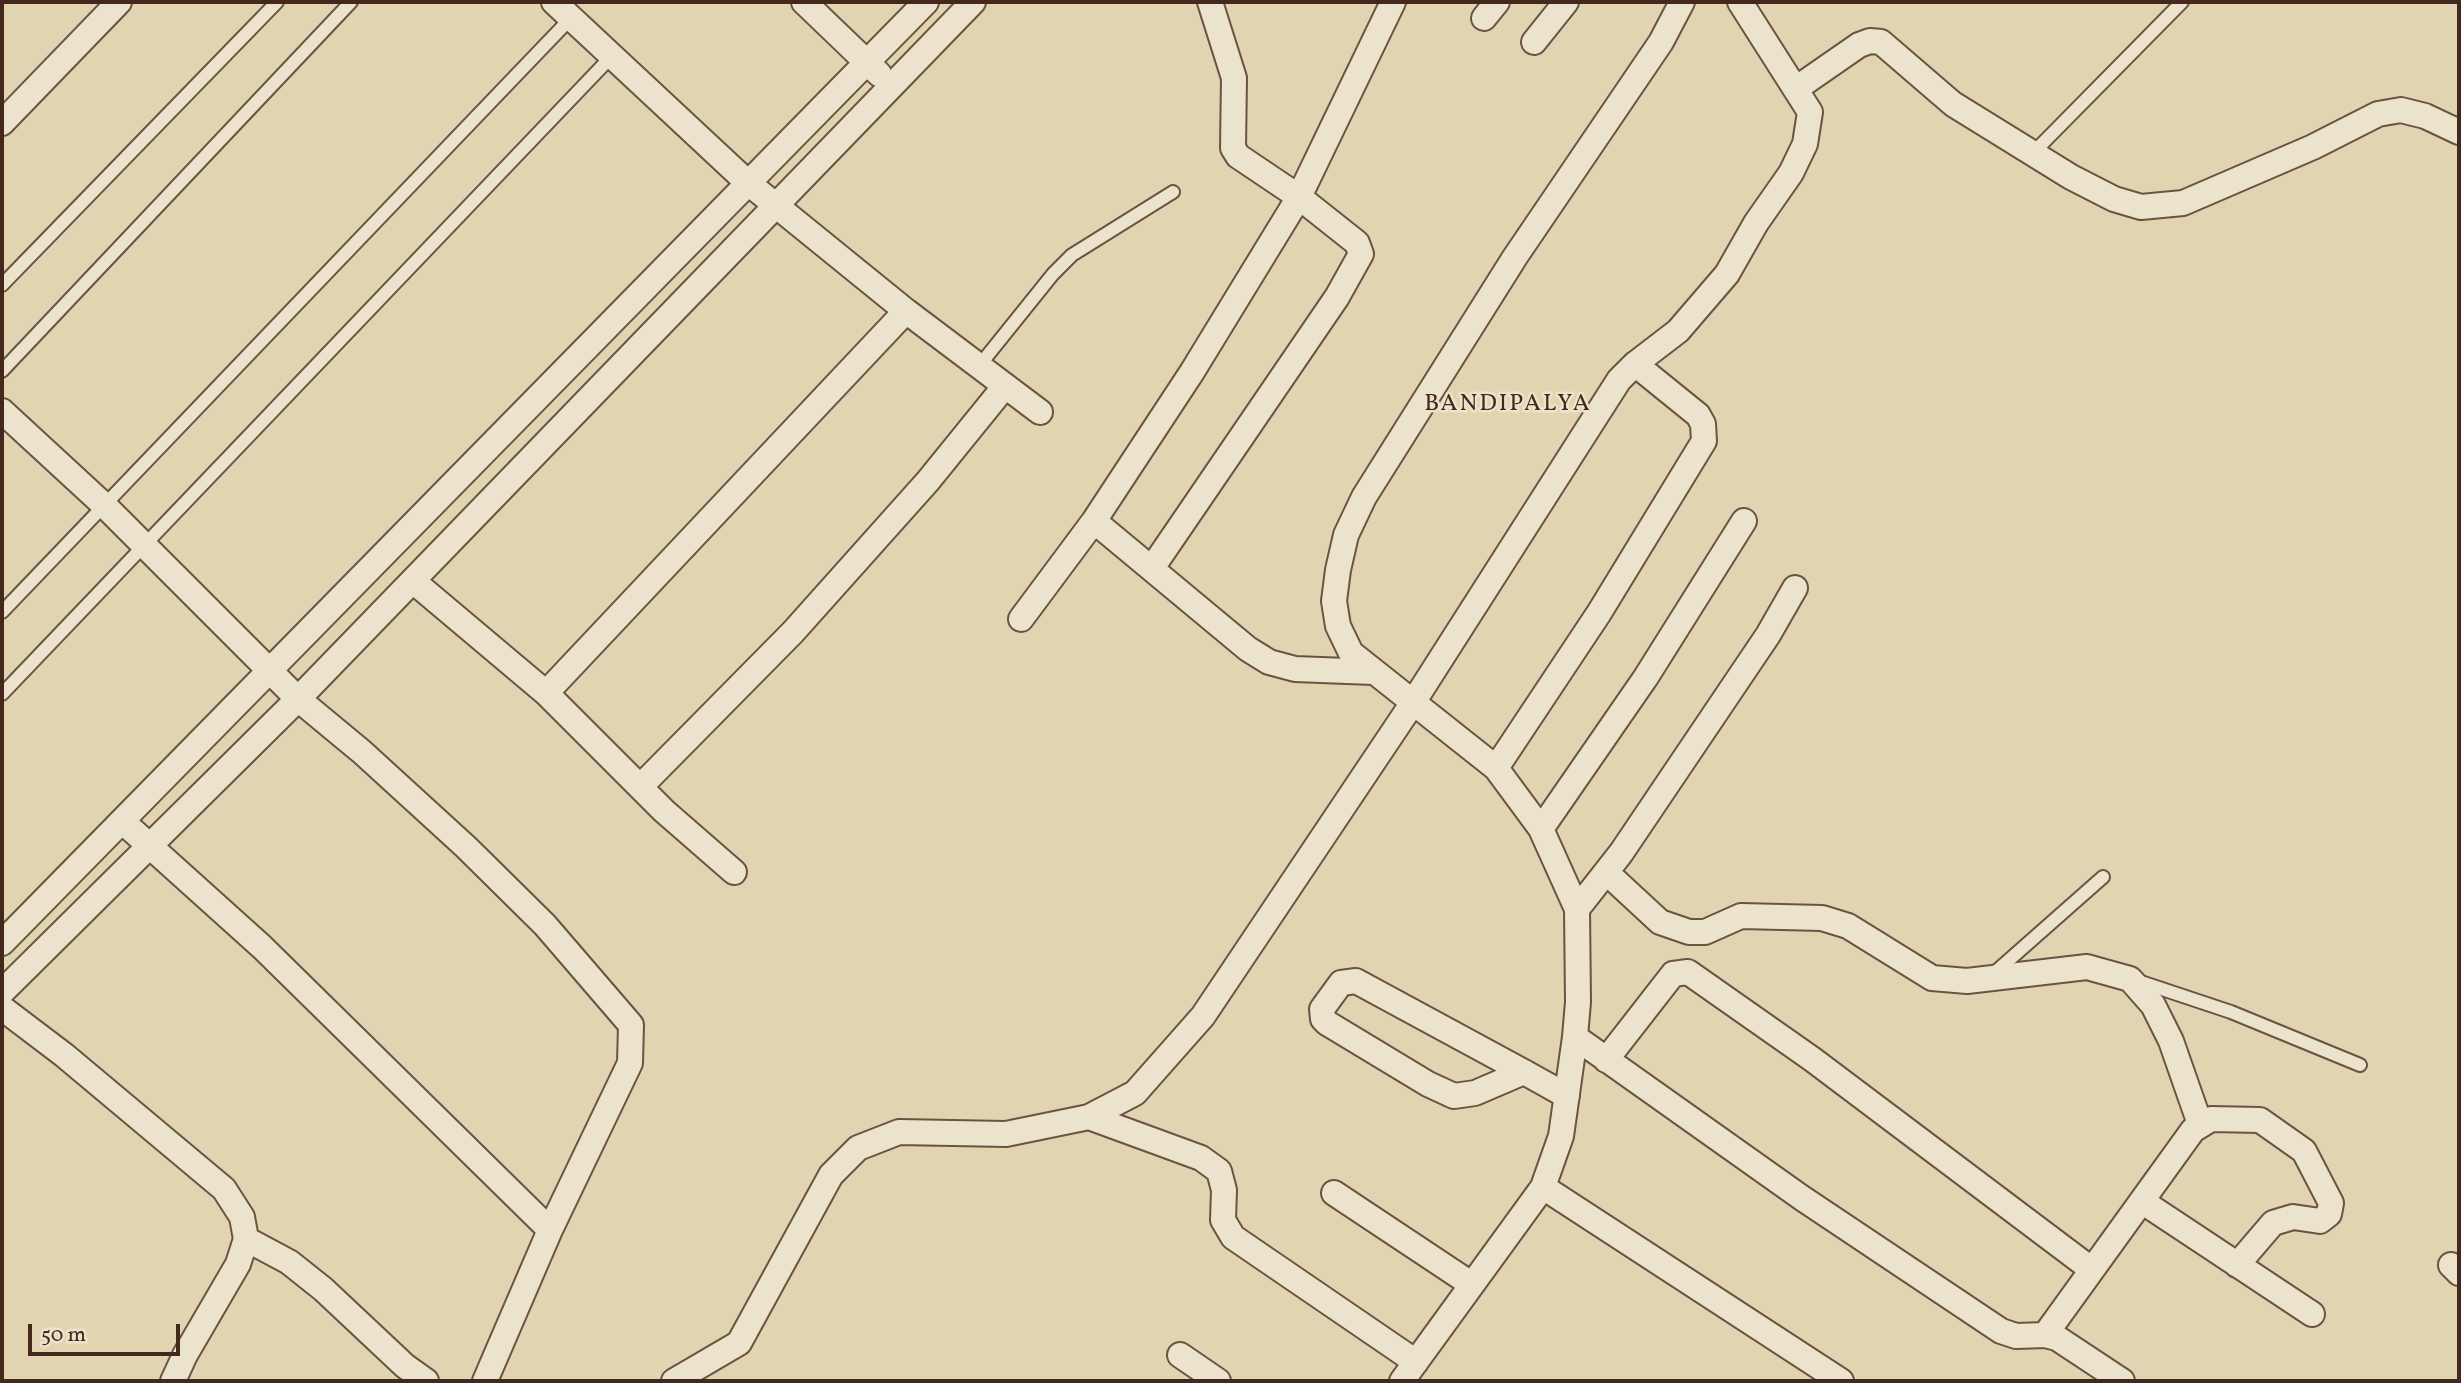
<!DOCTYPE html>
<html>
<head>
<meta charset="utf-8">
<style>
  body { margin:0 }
  #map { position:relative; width:2461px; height:1383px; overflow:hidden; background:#e1d4b1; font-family:Vollkorn,serif }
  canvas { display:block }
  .frame { position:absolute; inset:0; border:4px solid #44281e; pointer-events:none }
  .scale { position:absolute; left:28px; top:1324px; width:152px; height:32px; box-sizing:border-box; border:4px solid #44281e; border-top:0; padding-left:9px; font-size:21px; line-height:24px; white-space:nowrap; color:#44281e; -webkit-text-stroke:5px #ece3cc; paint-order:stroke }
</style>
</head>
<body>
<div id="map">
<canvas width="2461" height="1383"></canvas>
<div class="frame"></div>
<div class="scale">50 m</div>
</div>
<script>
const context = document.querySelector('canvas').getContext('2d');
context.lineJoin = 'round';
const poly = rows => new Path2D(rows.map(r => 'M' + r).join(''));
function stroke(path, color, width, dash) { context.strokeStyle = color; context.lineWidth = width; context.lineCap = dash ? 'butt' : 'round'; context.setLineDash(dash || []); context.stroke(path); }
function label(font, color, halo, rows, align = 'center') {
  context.font = font + ' Vollkorn,serif'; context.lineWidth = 5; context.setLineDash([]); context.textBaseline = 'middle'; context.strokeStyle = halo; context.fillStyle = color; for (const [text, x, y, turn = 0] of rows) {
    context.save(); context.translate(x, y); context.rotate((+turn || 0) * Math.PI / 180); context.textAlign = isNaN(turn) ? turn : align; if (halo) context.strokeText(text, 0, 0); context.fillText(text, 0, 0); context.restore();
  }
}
const lane = poly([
  [2033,153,2182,2],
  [2,285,277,2],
  [979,366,1053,274,1072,255,1173,192],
  [2,371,351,2],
  [2,612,571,18],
  [2,694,611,57],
  [1992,975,2103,877],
  [2138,981,2231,1012,2360,1065]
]);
const street = poly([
  [554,2,747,182,906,311,1040,412],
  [804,2,879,74],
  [1484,18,1497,2],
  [1534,42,1566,2],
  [1797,88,1859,45,1870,41,1881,42,1953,104,2071,177,2114,199,2141,207,2183,203,2313,147,2378,114,2401,110,2425,116,2459,132],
  [2,123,119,2],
  [2,411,105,506,298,699,362,752,466,847,545,925,631,1025,630,1063,550,1230,485,1381],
  [1152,568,1337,297,1361,254,1357,243,1299,197,1238,156,1233,148,1234,78,1210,2],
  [413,581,546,693,664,811,734,872],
  [1021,619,1094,521],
  [1373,672,1295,669,1269,662,1248,649,1094,521,1192,372,1299,197,1393,2],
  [546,693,906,311],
  [1496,768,1599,613,1704,441,1703,424,1698,415,1635,364],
  [640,787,793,632,928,481,1005,386],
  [122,821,262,947,550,1230],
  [1541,829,1646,677,1744,521],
  [1606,872,1660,922,1689,932,1705,932,1741,916,1822,918,1848,926,1932,978,1967,981,2087,967,2130,979,2153,1005,2171,1041,2200,1124],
  [1577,909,1621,853,1768,635,1795,588],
  [2,943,926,2],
  [2,992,298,699,973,2],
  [2,1008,64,1055,224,1189,242,1217,246,1239,238,1264,185,1355,173,1381],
  [1575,1037,1802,1198,2001,1331,2016,1336,2045,1335,2057,1338,2122,1381],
  [1606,1060,1673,974,1688,972,1812,1059,2091,1269],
  [1524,1072,1475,1093,1454,1096,1428,1084,1327,1023,1323,1019,1322,1009,1341,983,1356,981,1524,1072,1567,1096],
  [1089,1117,1201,1158,1219,1171,1224,1190,1223,1220,1233,1237,1416,1362],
  [1543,1187,1841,1381],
  [1334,1193,1471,1284],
  [2143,1202,2312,1314],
  [246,1239,289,1262,323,1289,405,1366,426,1381],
  [2451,1265,2459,1273],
  [2045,1335,2193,1130,2211,1119,2260,1120,2304,1151,2331,1203,2329,1214,2320,1221,2293,1217,2273,1223,2237,1265],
  [1180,1355,1218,1381],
  [674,1381,739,1343,831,1175,858,1148,899,1132,1006,1134,1089,1117,1135,1093,1203,1016,1414,701,1619,380,1635,364,1678,331,1727,274,1756,223,1791,173,1805,144,1810,112,1740,2],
  [1402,1381,1543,1187,1561,1136,1575,1037,1578,1002,1577,909,1541,829,1496,768,1351,653,1338,626,1334,601,1338,570,1346,535,1364,497,1515,257,1661,42,1682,2]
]);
const quarterNames = [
  ["BANDIPALYA",1508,406]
];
stroke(lane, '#6b5343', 16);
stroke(street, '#6b5343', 28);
stroke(lane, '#ece3cc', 12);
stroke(street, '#ece3cc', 24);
context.letterSpacing = '2px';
label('24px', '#44281e', '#ece3cc', quarterNames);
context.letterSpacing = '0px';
</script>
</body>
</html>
